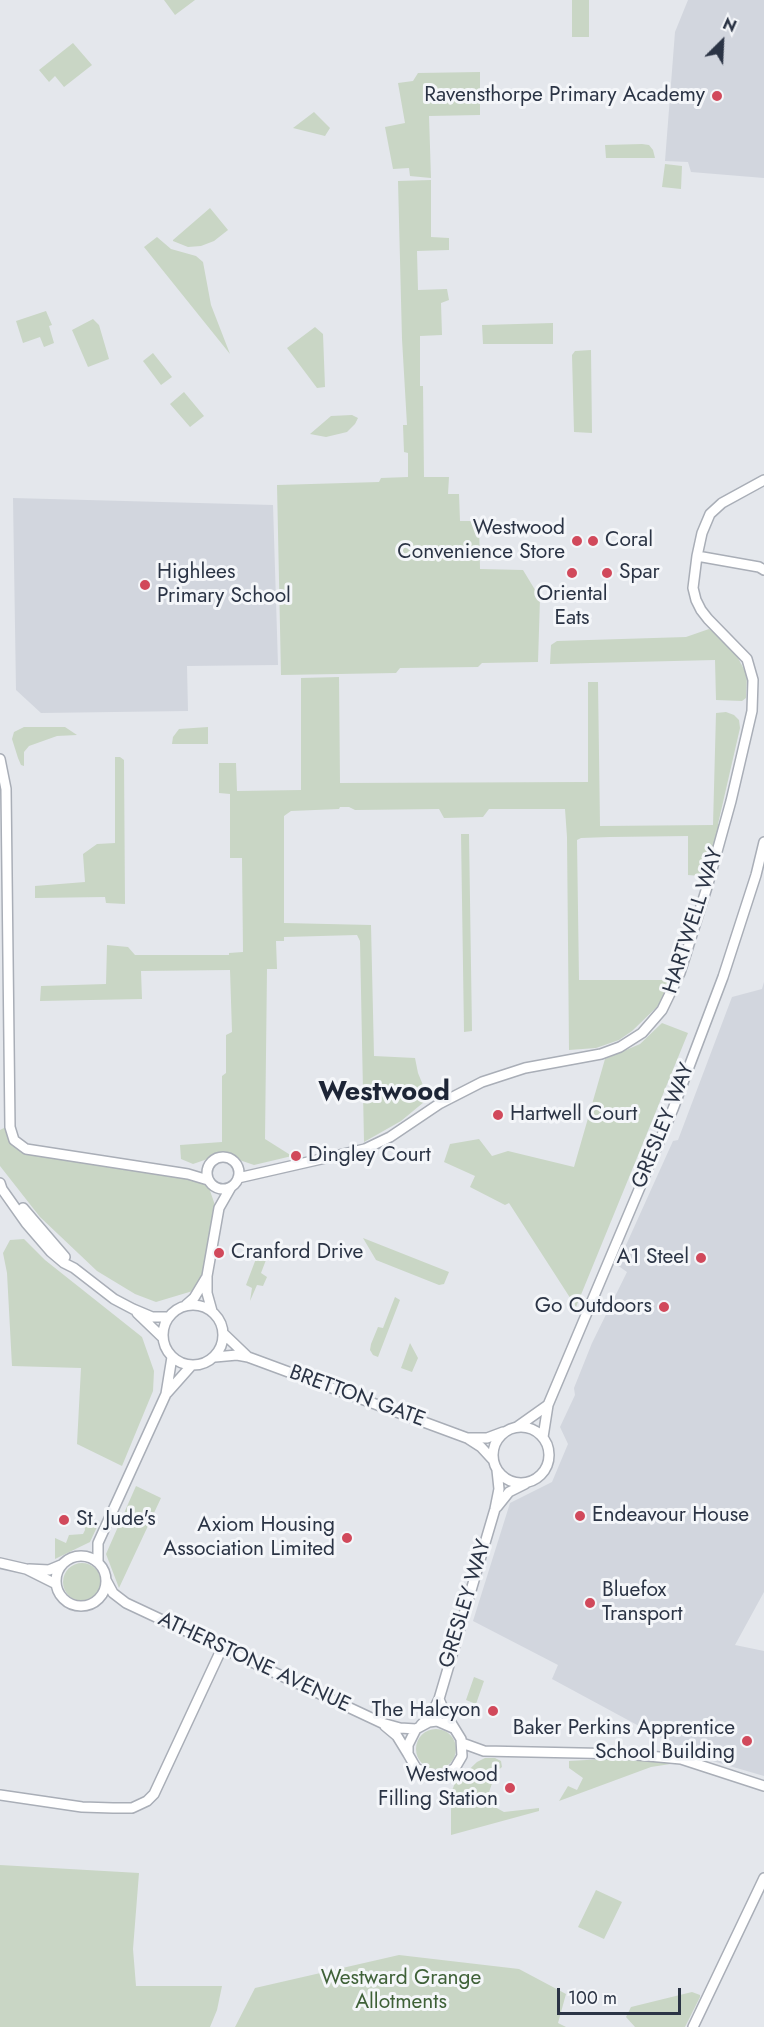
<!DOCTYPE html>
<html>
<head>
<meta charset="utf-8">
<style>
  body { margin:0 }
  #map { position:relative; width:764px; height:2027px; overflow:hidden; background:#e4e7ec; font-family:Jost,sans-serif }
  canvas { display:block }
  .north { position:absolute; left:692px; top:12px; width:60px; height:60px; -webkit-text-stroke:4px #f4f6f9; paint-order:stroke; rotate:24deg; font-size:16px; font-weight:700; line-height:24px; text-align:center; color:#2b3445 }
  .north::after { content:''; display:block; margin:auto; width:21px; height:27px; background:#2b3445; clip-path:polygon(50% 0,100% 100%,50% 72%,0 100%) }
  .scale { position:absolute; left:557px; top:1988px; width:124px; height:27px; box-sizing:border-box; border:3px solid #2b3445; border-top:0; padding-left:8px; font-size:18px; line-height:21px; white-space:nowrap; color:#2b3445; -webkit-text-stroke:4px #f4f6f9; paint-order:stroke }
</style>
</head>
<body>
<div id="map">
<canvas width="764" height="2027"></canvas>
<div class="north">N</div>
<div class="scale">100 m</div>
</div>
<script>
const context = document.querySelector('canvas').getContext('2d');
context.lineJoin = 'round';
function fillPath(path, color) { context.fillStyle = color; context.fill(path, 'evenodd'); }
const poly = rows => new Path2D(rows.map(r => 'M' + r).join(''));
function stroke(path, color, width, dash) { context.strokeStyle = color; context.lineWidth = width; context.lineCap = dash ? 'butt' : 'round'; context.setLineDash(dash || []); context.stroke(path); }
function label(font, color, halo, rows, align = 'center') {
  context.font = font + ' Jost,sans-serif'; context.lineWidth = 6; context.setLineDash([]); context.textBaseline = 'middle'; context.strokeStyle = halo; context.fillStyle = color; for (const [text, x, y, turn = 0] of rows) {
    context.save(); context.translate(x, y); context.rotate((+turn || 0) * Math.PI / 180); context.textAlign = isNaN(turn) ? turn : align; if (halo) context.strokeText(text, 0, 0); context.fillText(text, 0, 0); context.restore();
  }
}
const built = poly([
  [688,0,764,0,764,178,691,172,688,162,665,161,675,32],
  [13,498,273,505,278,665,187,666,188,711,41,713,16,690],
  [764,982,764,1592,735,1645,764,1651,764,1776,692,1755,676,1746,552,1679,558,1665,473,1621,510,1503,552,1482,568,1444,560,1427,575,1395,574,1388,592,1343,627,1272,617,1265,673,1141,678,1140,732,997,762,989]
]);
const green = poly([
  [164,0,195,0,175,15],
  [572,0,589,0,589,37,572,37],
  [73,43,92,65,64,87,55,76,49,82,39,70],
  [480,72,480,115,429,116,431,178,410,176,409,168,393,169,385,127,405,123,398,83,413,81,418,73],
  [314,112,330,128,325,136,293,128],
  [642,144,649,145,653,150,655,158,606,158,605,145],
  [665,164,682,166,681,189,662,187],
  [431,180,431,237,449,238,449,250,417,251,418,290,447,289,449,300,441,303,442,335,420,336,420,386,423,386,424,477,449,477,448,494,459,494,460,521,479,521,480,569,523,570,540,598,538,662,482,663,478,667,400,668,396,673,281,675,277,485,379,482,381,478,408,477,408,453,404,452,403,425,407,425,402,339,398,181],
  [210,208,228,230,214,241,201,246,188,247,173,241,173,240],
  [157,237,171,249,196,256,203,262,211,305,230,354,144,247],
  [46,311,52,325,49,326,54,343,44,347,40,337,23,343,16,321],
  [93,319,99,325,109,359,88,367,72,330],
  [553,323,553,344,483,344,482,325],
  [315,327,323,334,325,387,317,388,287,348],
  [591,350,592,433,574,432,572,355,575,351],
  [153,353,172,377,161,385,143,361],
  [184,392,204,416,190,427,170,404],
  [352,415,358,418,355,424,347,432,326,437,310,434,331,416],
  [709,629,718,635,737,656,747,675,746,698,742,701,716,700,715,660,550,664,551,645,557,641,686,637],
  [339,677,340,783,588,782,588,682,598,682,600,826,713,825,716,713,726,712,734,715,739,720,740,728,718,824,720,825,707,873,700,876,688,875,688,836,610,837,581,838,577,840,579,980,673,980,661,1003,632,1031,619,1040,596,1048,569,1050,567,837,565,809,489,809,483,817,444,818,439,809,355,810,349,807,340,807,339,809,291,811,284,816,284,923,371,925,374,1056,415,1058,418,1073,427,1095,424,1102,401,1121,364,1142,360,941,357,935,284,937,284,941,276,941,277,969,267,969,265,1139,292,1156,254,1165,222,1154,193,1164,181,1159,180,1145,222,1142,222,1076,226,1073,226,1035,232,1032,230,970,141,971,142,999,40,1001,41,986,106,984,107,945,128,947,135,955,229,955,229,953,243,952,242,858,230,858,230,794,219,793,219,763,236,763,237,791,301,790,301,678],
  [24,727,65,727,77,735,57,736,29,746,24,752,24,766,21,765,18,758,12,739,14,732],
  [208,727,208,744,172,744,173,737,179,729],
  [115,757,120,757,124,760,125,904,106,903,105,897,35,898,35,886,85,882,83,854,97,844,115,843],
  [461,834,469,834,472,1031,464,1032],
  [662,1023,688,1033,576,1307,509,1203,505,1205,470,1187,475,1176,444,1162,450,1144,479,1139,492,1156,508,1151,574,1167,605,1059,640,1044],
  [8,1126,12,1142,133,1169,207,1182,216,1208,205,1269,196,1290,156,1302,135,1294,97,1271,40,1217,0,1166,0,1130],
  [363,1238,449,1272,444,1284,439,1285,376,1260],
  [24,1239,45,1260,142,1337,154,1371,153,1391,122,1466,77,1444,81,1368,12,1366,7,1273,3,1253,10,1240],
  [257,1256,266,1260,261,1273,267,1277,263,1286,257,1285,250,1301,252,1288,246,1285],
  [395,1297,400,1300,378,1357,373,1355,370,1350,371,1344,378,1327,383,1328],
  [410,1343,418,1358,412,1372,401,1368],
  [136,1486,161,1498,119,1588,106,1554],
  [84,1520,97,1527,90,1542,55,1559,55,1538,66,1543,69,1535,83,1534,85,1530],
  '63 1582a19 19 0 1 1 38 0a19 19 0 1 1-38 0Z',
  [474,1677,484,1681,476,1704,466,1700],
  '416 1749a20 20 0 1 1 40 0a20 20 0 1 1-40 0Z',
  [485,1758,495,1758,501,1761,502,1767,496,1772,488,1795,493,1806,504,1812,539,1808,539,1811,451,1835,451,1793,455,1783,477,1762],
  [622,1758,677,1763,651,1767,559,1801,568,1786,577,1790,583,1778,569,1768,569,1761],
  [0,1865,139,1873,133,1949,136,1986,222,1986,217,2010,210,2027,0,2027],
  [596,1890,622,1902,604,1939,578,1927],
  [399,1955,519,1969,566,1994,558,2023,566,2027,235,2027,255,1988],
  [692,1992,700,1995,700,1997,685,2027,635,2027,626,2017,631,2007]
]);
const secondary = poly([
  [697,556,759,567,764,570],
  [0,759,6,789,10,1127,14,1140,26,1149,188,1174,208,1180],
  '207 1173a16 16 0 1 1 32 0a16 16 0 1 1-32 0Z',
  [238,1178,365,1149,390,1137,439,1104,482,1082,525,1068,601,1054,620,1047,642,1033,662,1010,680,973,708,884,731,801,752,711,753,680,747,659,708,619,701,610,696,600,693,588,697,556,702,533,710,514,722,503,764,480],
  [0,1183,2,1189,26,1223,51,1252,64,1263,74,1268,114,1299,133,1309,152,1317,169,1317],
  [23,1208,65,1257],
  '163 1335a30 30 0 1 1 60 0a30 30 0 1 1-60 0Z',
  [186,1305,194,1298,206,1278],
  [212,1311,207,1293,207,1276,219,1208,231,1187],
  [137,1313,163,1338],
  [224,1334,248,1357],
  [215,1357,237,1355,248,1357,467,1438,481,1447,493,1460],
  [167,1393,191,1366],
  [517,1427,548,1405],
  '493 1455a28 28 0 1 1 56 0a28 28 0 1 1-56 0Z',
  [543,1437,548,1405,673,1109,723,977,756,875,764,842],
  [467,1438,487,1438,503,1432],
  [497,1507,509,1492,525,1484],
  '56 1581a25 25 0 1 1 50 0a25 25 0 1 1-50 0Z',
  [98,1562,98,1543,166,1394,172,1357],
  [0,1563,26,1569,56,1584],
  [29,1569,49,1570,61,1565],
  [106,1580,113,1593,126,1603,382,1723,400,1728,416,1729],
  [439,1699,445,1713,461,1739,462,1756,455,1768,446,1774,430,1776,416,1768,408,1754,408,1745,416,1729,429,1722,437,1721,453,1728],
  [421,1725,431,1715,439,1699,495,1509,499,1489,497,1470],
  [385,1726,397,1736,408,1754],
  [462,1743,484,1751,626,1754,681,1759,764,1786],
  [0,1795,82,1807,113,1808,132,1808,147,1801,154,1794,222,1648],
  [693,2027,764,1878]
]);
const markers = [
  [717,96,6,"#d1495b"],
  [577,541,6,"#d1495b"],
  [593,541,6,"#d1495b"],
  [572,573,6,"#d1495b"],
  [607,573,6,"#d1495b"],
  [145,585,6,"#d1495b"],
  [498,1115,6,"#d1495b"],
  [296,1156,6,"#d1495b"],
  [219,1253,6,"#d1495b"],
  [701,1258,6,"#d1495b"],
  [664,1307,6,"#d1495b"],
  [580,1516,6,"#d1495b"],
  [64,1520,6,"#d1495b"],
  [347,1538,6,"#d1495b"],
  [590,1603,6,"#d1495b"],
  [493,1711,6,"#d1495b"],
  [747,1741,6,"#d1495b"],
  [510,1788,6,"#d1495b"]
];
const poiNames = [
  ["Ravensthorpe Primary Academy",705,96,"right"],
  ["Westwood",565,529,"right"],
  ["Convenience Store",565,553,"right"],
  ["Coral",605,541],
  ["Highlees",157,573],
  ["Primary School",157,597],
  ["Spar",619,573],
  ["Oriental",572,595,"center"],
  ["Eats",572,619,"center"],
  ["Hartwell Court",510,1115],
  ["Dingley Court",308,1156],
  ["Cranford Drive",231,1253],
  ["A1 Steel",689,1258,"right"],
  ["Go Outdoors",652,1307,"right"],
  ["Endeavour House",592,1516],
  ["St. Jude's",76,1520],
  ["Axiom Housing",335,1526,"right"],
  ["Association Limited",335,1550,"right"],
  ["Bluefox",602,1591],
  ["Transport",602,1615],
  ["The Halcyon",481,1711,"right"],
  ["Baker Perkins Apprentice",735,1729,"right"],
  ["School Building",735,1753,"right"],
  ["Westwood",498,1776,"right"],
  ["Filling Station",498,1800,"right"]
];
const streetNames = [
  ["HARTWELL WAY",694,921,-72],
  ["GRESLEY WAY",664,1126,-68],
  ["BRETTON GATE",357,1397,20],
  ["GRESLEY WAY",466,1604,-73],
  ["ATHERSTONE AVENUE",254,1663,25]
];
const parkNames = [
  ["Westward Grange",401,1979],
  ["Allotments",401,2003]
];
const districtNames = [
  ["Westwood",384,1093]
];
fillPath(built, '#d2d6de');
fillPath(green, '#c9d6c5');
stroke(secondary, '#a9aeb7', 12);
stroke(secondary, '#fff', 9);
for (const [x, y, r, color] of markers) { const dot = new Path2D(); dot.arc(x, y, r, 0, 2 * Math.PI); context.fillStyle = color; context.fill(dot); stroke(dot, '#f4f6f9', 2); }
label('21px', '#2b3445', '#f4f6f9', poiNames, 'left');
label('21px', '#2b3445', '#f4f6f9', streetNames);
label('21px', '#3f6138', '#f4f6f9', parkNames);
label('bold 27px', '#1d2536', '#f4f6f9', districtNames);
</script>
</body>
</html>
